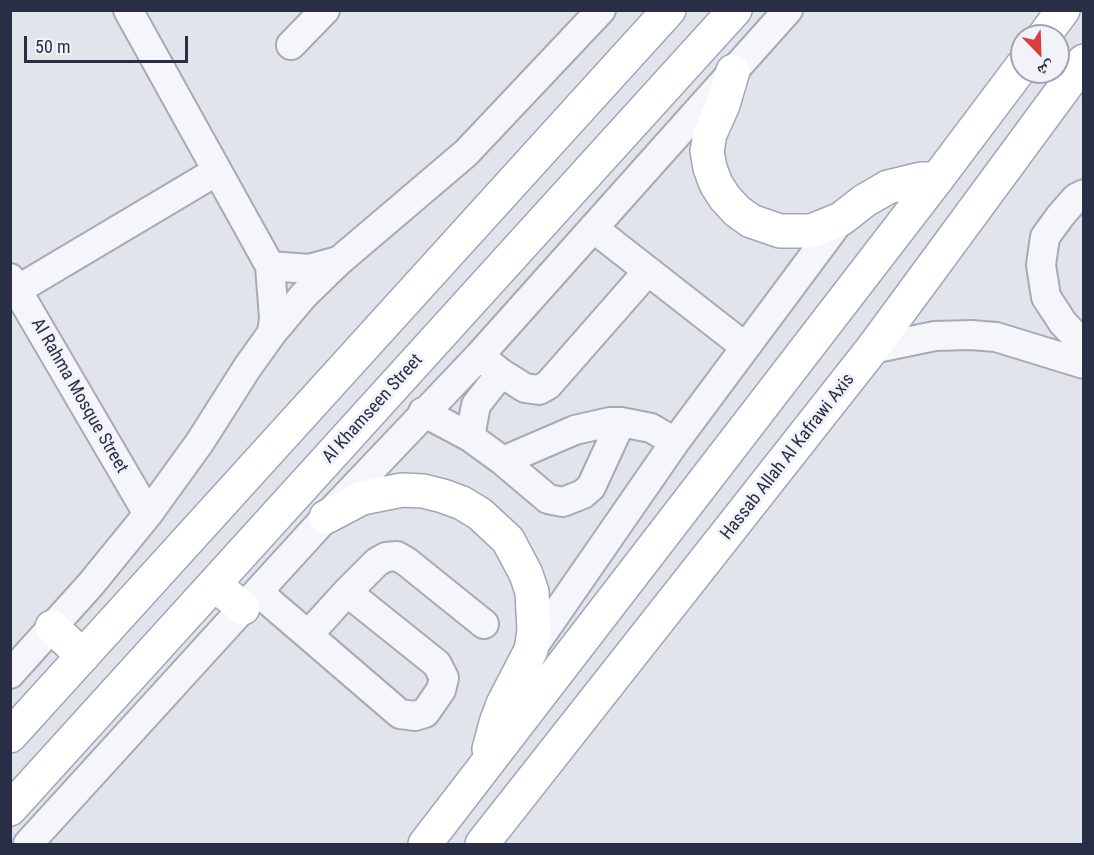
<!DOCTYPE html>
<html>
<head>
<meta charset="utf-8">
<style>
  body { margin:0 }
  #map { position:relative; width:1094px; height:855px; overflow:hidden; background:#e2e4eb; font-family:"Roboto Condensed","Noto Naskh Arabic",sans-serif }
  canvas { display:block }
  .frame { position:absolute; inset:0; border:12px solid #282e45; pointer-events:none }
  .north { position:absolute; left:1010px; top:24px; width:60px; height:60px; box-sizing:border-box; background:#f2f3f8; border:2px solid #a1a4b0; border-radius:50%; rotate:157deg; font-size:16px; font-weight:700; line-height:24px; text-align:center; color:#282e45 }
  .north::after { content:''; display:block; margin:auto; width:21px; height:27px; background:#d93e3f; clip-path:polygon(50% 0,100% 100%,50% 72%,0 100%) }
  .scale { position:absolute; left:24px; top:36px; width:164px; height:27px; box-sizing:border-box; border:3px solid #282e45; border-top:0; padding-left:8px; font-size:18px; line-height:21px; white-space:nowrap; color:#282e45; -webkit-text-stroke:4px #f2f3f8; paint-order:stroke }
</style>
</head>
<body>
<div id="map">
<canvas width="1094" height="855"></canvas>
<div class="frame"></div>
<div class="north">ش</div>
<div class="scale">50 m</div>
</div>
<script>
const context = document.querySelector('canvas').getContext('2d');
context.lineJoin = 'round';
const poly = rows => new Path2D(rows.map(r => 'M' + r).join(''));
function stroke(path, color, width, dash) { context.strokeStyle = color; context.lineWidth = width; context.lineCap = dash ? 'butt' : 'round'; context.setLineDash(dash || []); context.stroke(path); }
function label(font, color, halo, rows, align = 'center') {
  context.font = font + ' "Roboto Condensed",sans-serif'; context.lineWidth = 6; context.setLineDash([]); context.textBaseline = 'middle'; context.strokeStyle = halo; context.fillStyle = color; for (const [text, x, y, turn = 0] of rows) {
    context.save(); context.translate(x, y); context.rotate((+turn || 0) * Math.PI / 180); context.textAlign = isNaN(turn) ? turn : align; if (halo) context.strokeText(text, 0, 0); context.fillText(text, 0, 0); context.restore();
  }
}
const minor = poly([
  [128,10,270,266,274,318,272,333],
  [291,45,325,10],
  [1084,194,1076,198,1061,215,1045,237,1041,265,1046,297,1063,323,1084,345],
  [593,228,744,346],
  [270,266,309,269,338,261],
  [10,278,148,514],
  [17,290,217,171],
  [872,349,935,336,971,335,996,337,1084,364],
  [479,356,501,373,525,388,539,390,548,385,648,271],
  [423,412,470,437,503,461,548,499,563,502,583,494,591,487,621,422],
  [470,437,476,405,501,373],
  [503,461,575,430,610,422,621,422,651,428,675,442],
  [258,592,400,714,415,716,425,713,441,690,444,678,437,664,347,592],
  [308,635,347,592,377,562,386,557,397,556,407,562,484,624],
  [531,650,675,442,841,219],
  [10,674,91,584,148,514,200,442,247,368,272,333,304,295,339,261,466,153,601,10],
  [28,844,326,517,479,356,788,10]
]);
const major = poly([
  [1044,36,1063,10],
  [733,71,723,105,710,134,707,151,710,168,716,184,725,198,737,211,751,221,780,231,811,231,841,219,864,201,888,187,921,179,937,179],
  [326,517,362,498,402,490,423,491,443,496,462,503,480,514,508,540,526,574,532,592,534,631,531,650,503,704,496,723,489,749],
  [214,584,243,608],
  [52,627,83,656],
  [10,736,669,10],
  [10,809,735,10],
  [425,844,937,179,1022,66],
  [482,844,872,349,1084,61]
]);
const streetNames = [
  ["Al Rahma Mosque Street",79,396,60],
  ["Al Khamseen Street",373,409,-48],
  ["Hassab Allah Al Kafrawi Axis",788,457,-52]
];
stroke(minor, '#a6aab6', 32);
stroke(major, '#a0a6b8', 36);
stroke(minor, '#f5f6f9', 28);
stroke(major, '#fff', 33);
label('18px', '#282e45', '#f2f3f8', streetNames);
</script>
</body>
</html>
